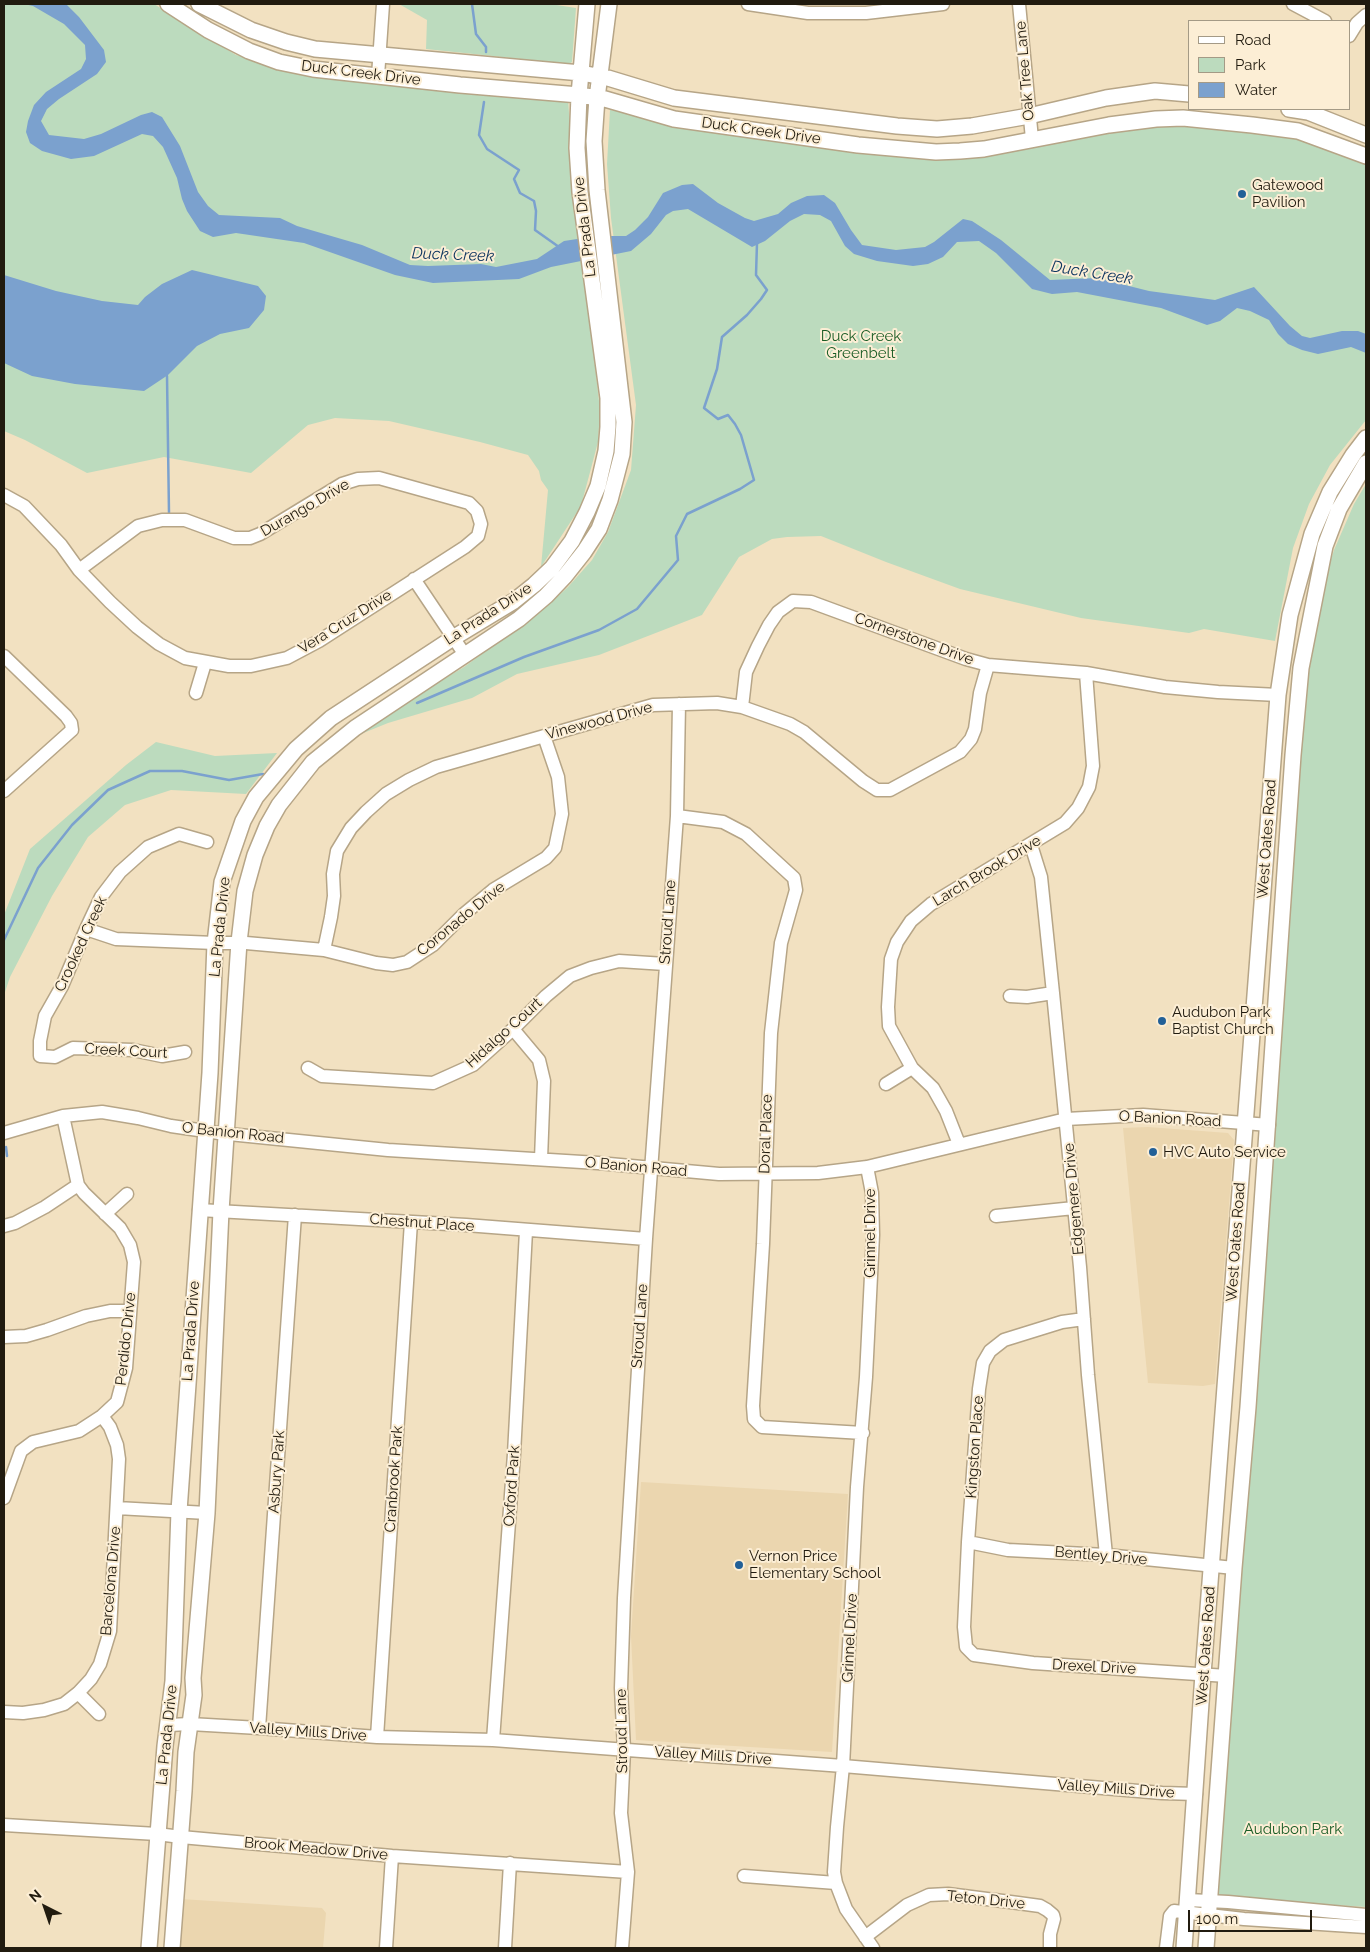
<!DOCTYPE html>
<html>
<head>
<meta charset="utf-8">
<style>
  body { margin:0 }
  #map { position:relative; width:1370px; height:1952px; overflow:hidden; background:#f2e1c1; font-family:Raleway,sans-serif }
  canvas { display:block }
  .frame { position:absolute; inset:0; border:5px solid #211b0f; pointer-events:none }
  .legend { position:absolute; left:1188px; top:20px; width:162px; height:90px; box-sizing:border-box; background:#fceed5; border:1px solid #a49a86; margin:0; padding:6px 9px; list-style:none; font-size:15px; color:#211b0f }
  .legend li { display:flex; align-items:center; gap:10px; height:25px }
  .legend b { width:25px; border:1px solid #a49a86 }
  .north { position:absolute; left:20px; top:1882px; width:50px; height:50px; -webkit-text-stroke:4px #fceed5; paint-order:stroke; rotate:319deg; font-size:14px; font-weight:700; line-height:20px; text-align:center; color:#211b0f }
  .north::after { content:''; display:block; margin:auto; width:18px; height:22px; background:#211b0f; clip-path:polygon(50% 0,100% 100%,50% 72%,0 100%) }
  .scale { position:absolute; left:1188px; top:1910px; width:124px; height:22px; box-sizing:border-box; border:2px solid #211b0f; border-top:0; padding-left:6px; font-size:15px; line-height:18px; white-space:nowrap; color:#211b0f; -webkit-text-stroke:4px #fceed5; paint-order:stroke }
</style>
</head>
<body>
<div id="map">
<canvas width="1370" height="1952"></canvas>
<div class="frame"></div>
<ul class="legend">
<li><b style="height:6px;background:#fff"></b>Road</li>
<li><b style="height:14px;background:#bcdbbe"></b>Park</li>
<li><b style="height:14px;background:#7ba1ce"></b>Water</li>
</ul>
<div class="north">N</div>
<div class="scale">100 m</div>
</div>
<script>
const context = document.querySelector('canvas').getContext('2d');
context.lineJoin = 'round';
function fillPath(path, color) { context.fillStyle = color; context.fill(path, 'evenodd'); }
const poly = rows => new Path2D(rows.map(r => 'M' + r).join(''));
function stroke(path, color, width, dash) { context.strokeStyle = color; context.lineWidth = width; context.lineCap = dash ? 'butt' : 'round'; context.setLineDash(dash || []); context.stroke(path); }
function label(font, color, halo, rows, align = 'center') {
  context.font = font + ' Raleway,sans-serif'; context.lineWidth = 4; context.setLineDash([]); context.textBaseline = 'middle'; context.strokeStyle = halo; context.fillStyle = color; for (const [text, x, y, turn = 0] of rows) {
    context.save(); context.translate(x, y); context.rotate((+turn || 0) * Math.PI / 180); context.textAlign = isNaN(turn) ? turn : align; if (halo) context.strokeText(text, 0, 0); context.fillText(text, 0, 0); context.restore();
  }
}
const built = poly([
  [1148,1127,1228,1133,1234,1140,1215,1384,1203,1386,1148,1383,1123,1128],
  [641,1482,848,1494,832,1752,636,1740,631,1636],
  [181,1899,322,1908,326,1913,323,1948,178,1948]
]);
const green = poly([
  [4,4,154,4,236,55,325,78,478,95,568,99,573,170,600,410,598,442,581,506,541,567,548,490,541,480,539,471,528,455,480,442,389,421,335,418,308,425,251,473,164,457,87,473,25,440,4,431],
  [399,4,550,4,576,8,572,62,569,64,426,49,427,20],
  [610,110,946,157,1106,131,1180,122,1303,139,1366,161,1366,420,1330,465,1309,504,1293,548,1275,641,1204,629,1189,633,1081,618,960,589,886,562,821,536,787,537,772,539,739,557,702,615,599,655,517,674,472,698,388,723,356,736,404,703,464,667,545,608,568,587,592,560,608,532,631,470,636,405,611,218,607,164],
  [1366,484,1366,1907,1241,1899,1216,1895,1251,1410,1259,1376,1261,1287,1302,726,1307,683,1327,572,1334,550,1354,504],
  [156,742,215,756,277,753,246,794,171,790,125,805,88,837,52,896,10,977,4,995,4,915,30,849,126,765]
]);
const water = poly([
  [24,4,66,4,79,17,104,50,106,62,97,74,59,99,47,109,41,121,49,135,84,139,101,134,141,115,152,112,162,117,180,146,198,192,208,206,219,215,280,218,297,226,362,245,410,265,428,266,481,264,496,267,537,259,564,241,597,236,626,236,635,230,648,217,663,193,682,185,693,184,718,203,745,218,754,221,778,214,791,203,807,196,824,195,835,203,851,230,862,245,896,250,925,247,934,242,963,219,972,221,1001,240,1050,280,1097,278,1149,291,1215,300,1254,287,1290,326,1302,336,1310,338,1342,331,1358,331,1366,334,1366,353,1351,347,1318,354,1302,350,1288,344,1278,334,1269,320,1250,311,1237,308,1220,321,1207,325,1161,308,1077,292,1052,294,1032,289,996,253,979,241,957,242,943,257,928,264,913,266,877,261,854,254,845,246,831,221,820,215,804,214,790,221,765,241,752,247,688,209,673,211,666,215,651,234,631,251,551,267,519,279,433,283,395,275,304,243,236,233,213,237,200,231,187,211,182,199,177,178,163,147,153,136,142,134,94,156,71,159,42,151,30,143,26,132,28,121,34,105,46,92,81,69,86,59,85,45,64,24,33,6],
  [192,270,258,286,266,296,264,310,249,328,220,334,197,346,168,375,144,391,75,384,32,376,4,363,4,275,56,291,102,301,138,305,145,297,162,284]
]);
const stream = poly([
  [472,4,476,34,486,47,486,52],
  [484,102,479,135,487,149,519,170,514,179,520,193,534,201,536,211,535,230,559,247],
  [167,376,169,513],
  [417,703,524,657,599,630,637,609,678,560,676,536,687,514,740,489,754,480,741,435,735,424,728,415,718,419,704,408,717,369,722,337,747,315,761,299,767,290,756,275,757,243],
  [4,940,38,868,72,825,108,790,150,771,182,771,229,780,263,774],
  [6,1147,7,1156]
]);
const minor = poly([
  [748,4,808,13,866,13,943,4],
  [1019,4,1032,139],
  [1293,4,1325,21],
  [1349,36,1357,23,1366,15],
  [378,76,383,4],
  [4,495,24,506,61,545,79,570,110,602,137,627,159,644,185,658,229,666,251,666,287,658,319,641,465,547,478,536,481,524,477,511,469,503,379,478,358,479,342,484,260,534,250,538,234,538,185,520,162,520,138,526,79,570],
  [414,579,465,655],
  [4,656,66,716,71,723,72,730,4,791],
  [196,693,205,663],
  [742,707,746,672,758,646,769,625,778,612,793,601,811,602,966,659,988,665,1086,673,1165,687,1218,692,1278,695],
  [677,816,723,822,746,834,794,878,796,890,781,943,771,1033,763,1244,753,1406,754,1419,762,1427,863,1433],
  [1031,845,1041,877,1053,993,1080,1267,1088,1375,1106,1555],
  [86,929,116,939,215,943,246,943,324,950,376,963,393,965,407,962,433,945,464,914,493,890,546,858,555,848,562,814,558,777,544,736],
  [324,950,331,917,334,896,333,874,337,851,351,828,366,812,386,794,409,780,436,767,653,705,717,703,742,707,790,724,804,732,863,781,877,790,890,790,960,752,971,739,975,729,980,693,988,665],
  [1010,996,1027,997,1053,993],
  [513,1029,539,1060,544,1081,541,1159],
  [185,1052,162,1056,133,1050,73,1048,55,1057,40,1056,40,1041,45,1016,62,986,86,929,101,897,120,872,148,847,179,834,207,842],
  [308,1068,322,1076,433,1083,473,1065,513,1029,546,996,570,976,591,968,619,961,665,964],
  [886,1084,912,1068],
  [4,1133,63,1116,102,1112,138,1118,171,1126,219,1133,388,1150,598,1163,719,1174,818,1173,867,1167,1066,1119,1143,1115,1269,1125],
  [959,1144,946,1111,933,1088,912,1068,889,1026,888,1007,891,959,897,942,911,921,931,904,1065,823,1078,808,1089,787,1093,766,1086,673],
  [867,1167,872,1193,873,1235,866,1377,857,1487,843,1766,837,1827,834,1872,836,1883,846,1909,873,1948],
  [199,1210,466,1225,646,1239],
  [105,1214,127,1194],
  [996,1216,1074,1208],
  [4,1226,15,1223,45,1207,78,1185],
  [1084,1319,1062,1322,1004,1340,990,1351,983,1363,979,1389,968,1542,964,1627,966,1647,974,1655,1033,1663,1227,1676],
  [4,1337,26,1336,47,1330,86,1316,110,1311,130,1311],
  [4,1498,21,1451,33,1442,79,1431,102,1416,117,1402,126,1368,134,1262,130,1245,120,1228,84,1193,78,1185,63,1116],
  [117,1508,207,1513],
  [968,1542,1008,1550,1106,1555,1234,1568],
  [78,1693,99,1714],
  [4,1712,23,1713,44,1710,64,1704,78,1693,91,1679,100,1664,110,1631,119,1459,117,1445,110,1427,102,1416],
  [169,1725,190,1724,259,1728,377,1737,493,1740,843,1766,1162,1793,1196,1794],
  [259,1728,295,1215],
  [377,1737,411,1222],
  [493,1740,514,1454,526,1231],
  [4,1825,157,1834,181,1837,392,1856,628,1872],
  [744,1876,836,1883],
  [1188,1900,1228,1902,1366,1915],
  [865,1937,907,1905,929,1895,948,1894,1018,1903,1040,1906,1047,1910,1053,1915,1054,1919,1050,1934,1050,1948],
  [386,1948,392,1856],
  [505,1948,510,1863],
  [622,1948,628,1872,621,1813,624,1750,621,1688,624,1598,646,1239,677,816,679,704],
  [1166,1948,1170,1916,1174,1911,1244,1919,1366,1927]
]);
const major = poly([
  [168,4,208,30,249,51,279,62,313,69,460,85,579,95,605,99,674,119,858,145,936,152,960,151,984,149,1109,125,1156,119,1183,118,1252,125,1298,131,1366,156],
  [199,4,251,30,286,42,315,49,581,73,608,78,674,98,897,126,937,129,972,126,1029,116,1106,98,1155,91,1189,94],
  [1289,109,1308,112,1366,135],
  [149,1948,165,1746,173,1681,179,1511,210,1073,215,943,222,882,243,821,256,797,296,749,331,718,453,638,514,601,534,585,552,568,572,541,587,512,598,486,606,451,608,427,608,398,580,192,577,148,579,95,587,4],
  [172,1948,184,1791,186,1752,194,1695,193,1678,207,1513,221,1211,239,942,245,891,255,855,267,826,279,805,313,762,355,728,519,619,546,596,565,576,584,552,599,529,610,500,622,454,624,422,597,190,594,141,597,98,609,4],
  [1184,1948,1203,1674,1278,695,1290,615,1312,534,1330,492,1353,455,1366,438],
  [1206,1948,1234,1568,1248,1407,1293,755,1301,668,1325,546,1339,509,1366,463]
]);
const markers = [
  [1242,194,5,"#226097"],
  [1162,1021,5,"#226097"],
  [1153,1152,5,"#226097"],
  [739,1565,5,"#226097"]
];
const streetNames = [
  ["Oak Tree Lane",1025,71,-95],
  ["Duck Creek Drive",361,73,7],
  ["Duck Creek Drive",761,131,8],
  ["La Prada Drive",585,227,-97],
  ["Durango Drive",305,508,-30],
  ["La Prada Drive",488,614,-33],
  ["Vera Cruz Drive",345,622,-32],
  ["Cornerstone Drive",914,639,20],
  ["Vinewood Drive",599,721,-15],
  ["West Oates Road",1267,839,-86],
  ["Larch Brook Drive",987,871,-31],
  ["Coronado Drive",461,919,-39],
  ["Stroud Lane",668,922,-86],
  ["La Prada Drive",220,927,-84],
  ["Crooked Creek",81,944,-65],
  ["Hidalgo Court",504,1033,-42],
  ["Creek Court",126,1051,3],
  ["O Banion Road",1170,1119,3],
  ["O Banion Road",233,1133,6],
  ["Doral Place",766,1134,-88],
  ["O Banion Road",636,1167,5],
  ["Edgemere Drive",1074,1199,-95],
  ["Chestnut Place",422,1223,4],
  ["Grinnel Drive",870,1233,-90],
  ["West Oates Road",1236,1242,-86],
  ["Stroud Lane",640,1326,-86],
  ["La Prada Drive",191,1331,-86],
  ["Perdido Drive",126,1339,-84],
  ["Kingston Place",975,1447,-86],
  ["Asbury Park",277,1472,-86],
  ["Cranbrook Park",394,1479,-86],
  ["Oxford Park",512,1486,-86],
  ["Bentley Drive",1101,1556,5],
  ["Barcelona Drive",111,1581,-85],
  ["Grinnel Drive",850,1638,-87],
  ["West Oates Road",1206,1646,-86],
  ["Drexel Drive",1094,1667,3],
  ["Stroud Lane",622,1731,-91],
  ["Valley Mills Drive",308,1732,4],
  ["La Prada Drive",167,1735,-84],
  ["Valley Mills Drive",713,1756,4],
  ["Valley Mills Drive",1116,1789,4],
  ["Brook Meadow Drive",316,1849,5],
  ["Teton Drive",986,1900,6]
];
const poiNames = [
  ["Gatewood",1252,185],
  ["Pavilion",1252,202],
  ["Audubon Park",1172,1012],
  ["Baptist Church",1172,1029],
  ["HVC Auto Service",1163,1152],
  ["Vernon Price",749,1556],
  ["Elementary School",749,1573]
];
const parkNames = [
  ["Duck Creek",861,336],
  ["Greenbelt",861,353],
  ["Audubon Park",1293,1829]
];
const waterNames = [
  ["Duck Creek",453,255,2],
  ["Duck Creek",1092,273,9]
];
fillPath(built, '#ebd6af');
fillPath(green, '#bcdbbe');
fillPath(water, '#7ba1ce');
stroke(stream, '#7ba1ce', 2.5);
stroke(minor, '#b6a587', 15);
stroke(major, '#b6a587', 18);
stroke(minor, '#fff', 12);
stroke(major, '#fff', 15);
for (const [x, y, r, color] of markers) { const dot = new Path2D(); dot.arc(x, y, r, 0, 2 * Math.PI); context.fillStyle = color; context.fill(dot); stroke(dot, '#fceed5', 2); }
label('15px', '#211b0f', '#fceed5', streetNames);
label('15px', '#211b0f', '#fceed5', poiNames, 'left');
label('15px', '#195c25', '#fceed5', parkNames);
label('italic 16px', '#0e3660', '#fceed5', waterNames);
</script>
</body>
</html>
